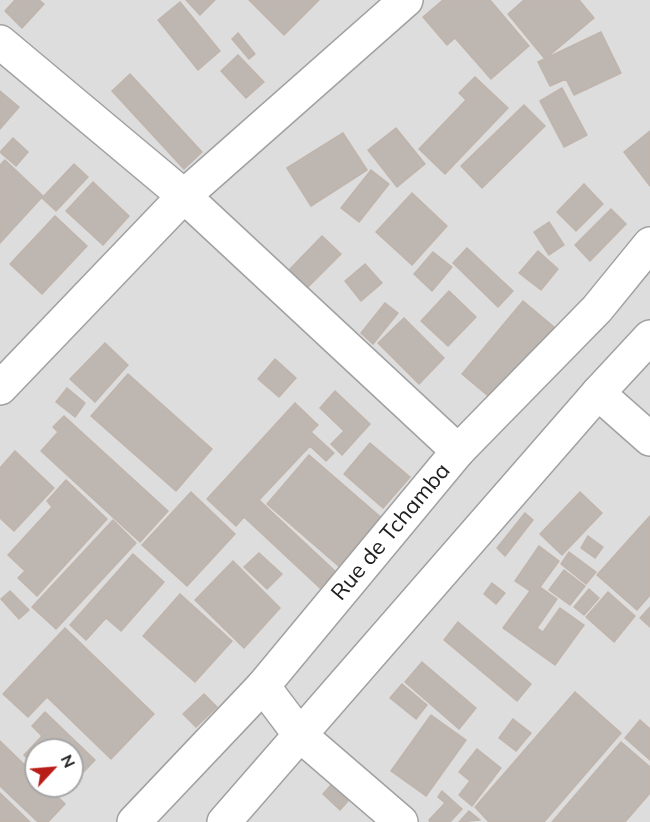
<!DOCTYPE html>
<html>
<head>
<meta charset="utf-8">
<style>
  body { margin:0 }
  #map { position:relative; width:650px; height:822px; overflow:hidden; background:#efede8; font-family:Mulish,sans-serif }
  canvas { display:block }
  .north { position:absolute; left:24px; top:738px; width:60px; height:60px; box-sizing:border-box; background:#fff; border:2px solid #a6a6a6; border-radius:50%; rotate:64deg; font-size:16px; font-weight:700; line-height:24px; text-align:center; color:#202020 }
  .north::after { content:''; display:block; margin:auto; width:21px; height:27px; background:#b81d18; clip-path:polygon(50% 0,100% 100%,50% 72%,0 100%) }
</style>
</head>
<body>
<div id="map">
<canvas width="650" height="822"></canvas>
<div class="north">N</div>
</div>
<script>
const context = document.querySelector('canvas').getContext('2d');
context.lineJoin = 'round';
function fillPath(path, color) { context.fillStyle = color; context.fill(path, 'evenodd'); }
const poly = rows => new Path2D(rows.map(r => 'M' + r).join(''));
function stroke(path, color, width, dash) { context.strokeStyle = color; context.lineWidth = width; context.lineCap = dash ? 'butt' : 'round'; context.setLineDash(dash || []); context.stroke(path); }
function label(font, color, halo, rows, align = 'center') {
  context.font = font + ' Mulish,sans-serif'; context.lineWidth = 6; context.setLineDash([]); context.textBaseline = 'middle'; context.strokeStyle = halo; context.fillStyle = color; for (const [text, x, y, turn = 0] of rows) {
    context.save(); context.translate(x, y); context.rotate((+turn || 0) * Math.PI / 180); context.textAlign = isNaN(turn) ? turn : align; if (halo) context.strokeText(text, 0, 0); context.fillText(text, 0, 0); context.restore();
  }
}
const residential = poly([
  [0,0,650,0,650,822,0,822],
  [36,750,72,750,72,786,36,786]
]);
const building = poly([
  [15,0,39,0,44,4,22,28,5,11,15,0],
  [186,0,215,0,200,15,186,0],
  [249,0,319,0,284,35,249,0],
  [443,0,490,0,529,46,491,79,455,38,447,45,423,17,443,0],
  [524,0,579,0,594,18,545,59,508,14,524,0],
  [180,2,220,51,198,70,158,20,180,2],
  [601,32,621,73,574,95,566,79,550,86,538,62,601,32],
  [238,33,255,54,249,59,232,39,238,33],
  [238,55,264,82,246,98,221,71,238,55],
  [130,74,202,152,184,169,112,91,130,74],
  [475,77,508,108,445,174,419,149,466,100,459,93,475,77],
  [562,88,587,135,564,147,540,101,562,88],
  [0,91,19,107,0,129,0,91],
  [524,105,545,126,482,188,461,166,524,105],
  [396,128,425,164,397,187,368,150,396,128],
  [650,131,650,186,624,152,650,131],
  [343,133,367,170,311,206,287,168,343,133],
  [13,138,28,152,16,166,0,152,13,138],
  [5,160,43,196,0,243,0,165,5,160],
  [74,164,88,177,56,211,42,198,74,164],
  [371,170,389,184,359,222,341,208,371,170],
  [93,182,129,216,103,245,66,211,93,182],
  [584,184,603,204,576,231,557,212,584,184],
  [412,193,447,226,412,265,376,232,412,193],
  [611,209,626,224,590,261,575,245,611,209],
  [55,216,87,246,42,294,10,264,55,216],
  [549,222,564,245,549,255,534,232,549,222],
  [322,236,341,254,307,288,289,270,322,236],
  [467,248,513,291,498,307,453,263,467,248],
  [538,251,558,269,541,290,519,273,538,251],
  [433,252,452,267,432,291,414,274,433,252],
  [365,264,382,283,361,301,345,281,365,264],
  [449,291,476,317,448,346,421,321,449,291],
  [523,301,560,332,499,405,462,374,523,301],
  [385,303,398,313,373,344,361,333,385,303],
  [404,318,444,358,419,384,378,343,404,318],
  [105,343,128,365,95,402,70,379,105,343],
  [275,359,296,378,279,397,258,379,275,359],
  [128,374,212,449,176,491,91,416,128,374],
  [67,388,85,403,75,417,56,402,67,388],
  [335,391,370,424,342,455,331,444,344,431,320,408,335,391],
  [295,403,318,425,311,432,334,453,326,461,310,446,259,500,336,572,320,588,244,517,236,526,207,499,295,403],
  [64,416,168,511,140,542,41,451,58,432,53,427,64,416],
  [370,443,410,477,383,508,344,474,370,443],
  [15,451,54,488,14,531,0,518,0,468,15,451],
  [309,455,384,520,342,569,267,504,309,455],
  [66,480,107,519,37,596,18,578,25,571,8,555,52,507,47,501,66,480],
  [191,492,235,534,187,586,142,545,191,492],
  [580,492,602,513,562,555,540,534,580,492],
  [525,513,533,520,505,556,497,548,525,513],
  [650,516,650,595,637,610,597,575,650,516],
  [113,520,136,543,56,629,32,607,113,520],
  [588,536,603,547,595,558,581,548,588,536],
  [539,546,559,561,540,587,557,599,537,628,543,632,560,608,584,625,555,665,503,628,530,591,515,581,539,546],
  [569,552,596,572,586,584,561,564,569,552],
  [259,553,282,574,267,589,244,567,259,553],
  [133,554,164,582,121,631,106,618,86,640,70,625,133,554],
  [233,561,280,608,244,648,195,600,233,561],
  [564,570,585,586,570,605,549,590,564,570],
  [492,583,505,593,496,604,484,594,492,583],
  [589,589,599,598,584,615,574,607,589,589],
  [10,591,29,610,19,619,1,599,10,591],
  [608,592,635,616,614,642,586,617,608,592],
  [180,594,232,641,195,682,143,636,180,594],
  [650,607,650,627,640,618,650,607],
  [458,622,531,684,517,701,444,640,458,622],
  [65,628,154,714,111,759,47,697,28,717,3,694,65,628],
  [422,662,476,708,459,729,405,682,422,662],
  [402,684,427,705,416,719,390,698,402,684],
  [575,692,621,733,544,822,489,822,475,807,575,692],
  [204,694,217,707,196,727,183,714,204,694],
  [45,712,95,760,72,784,72,750,36,750,36,767,24,755,42,736,32,726,45,712],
  [431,715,466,740,426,796,391,771,431,715],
  [513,719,531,733,516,751,499,738,513,719],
  [640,720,650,729,650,760,625,738,640,720],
  [0,741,36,776,36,786,47,786,65,804,48,822,38,822,0,786,0,741],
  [621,742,650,767,650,793,625,822,552,822,621,742],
  [477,749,501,768,472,806,459,795,470,781,459,772,477,749],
  [331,785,348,801,340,810,323,794,331,785],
  [442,791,462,809,450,822,430,822,429,820,445,803,438,797,442,791],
  [0,793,30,822,0,822,0,793],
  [469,811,480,820,459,822,469,811]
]);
const minor = poly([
  [0,42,184,196,458,451],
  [0,388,184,196,406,0],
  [598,393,650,439],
  [263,686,300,735,401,822]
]);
const tertiary = poly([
  [134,822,263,686,458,451,597,309,650,244],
  [224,822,598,393,650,337]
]);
const streetNames = [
  ["Rue de Tchamba",391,532,-50]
];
fillPath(residential, '#dedddd');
fillPath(building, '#bdb6b1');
stroke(building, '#c0b5ac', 1.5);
stroke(minor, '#a1a1a1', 36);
stroke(tertiary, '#a1a1a1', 36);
stroke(minor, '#fff', 33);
stroke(tertiary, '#fff', 33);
label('22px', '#202020', '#fff', streetNames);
</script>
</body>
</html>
